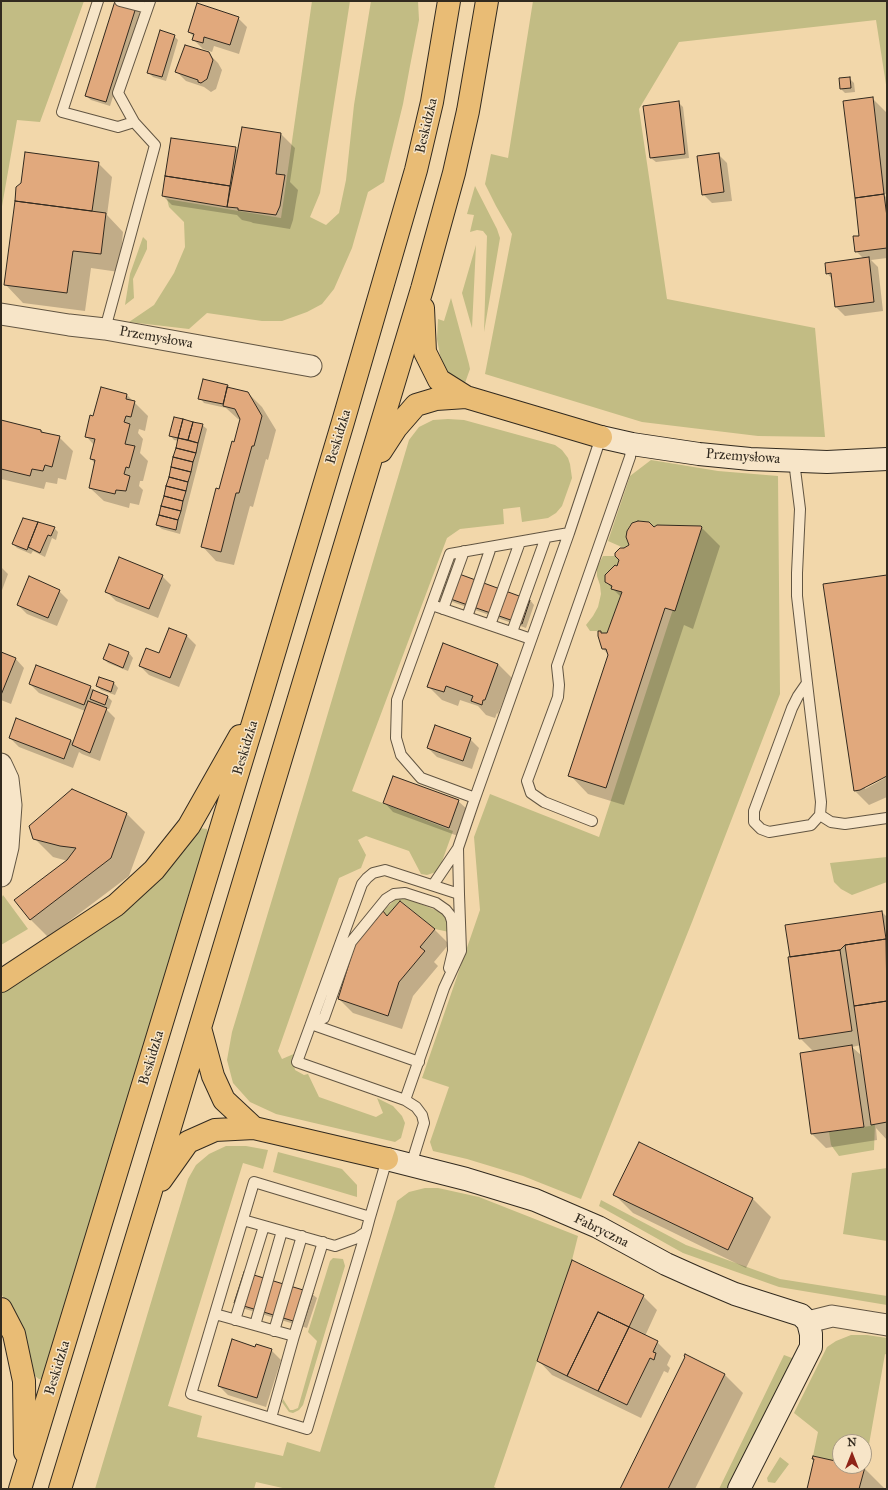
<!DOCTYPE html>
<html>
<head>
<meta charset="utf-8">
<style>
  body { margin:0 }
  #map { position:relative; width:888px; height:1490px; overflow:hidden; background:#f2d7aa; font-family:"IM FELL Great Primer",serif }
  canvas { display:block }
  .frame { position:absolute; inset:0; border:2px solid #322a1f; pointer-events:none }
  .north { position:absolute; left:832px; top:1434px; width:40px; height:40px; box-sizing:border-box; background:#f7e5c8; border:1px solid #a89a84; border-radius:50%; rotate:0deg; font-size:11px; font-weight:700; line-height:16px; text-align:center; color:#322a1f }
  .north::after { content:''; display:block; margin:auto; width:14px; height:18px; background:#8f2418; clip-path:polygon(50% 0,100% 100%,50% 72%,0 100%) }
</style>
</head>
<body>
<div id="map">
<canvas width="888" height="1490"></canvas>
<div class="frame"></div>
<div class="north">N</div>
</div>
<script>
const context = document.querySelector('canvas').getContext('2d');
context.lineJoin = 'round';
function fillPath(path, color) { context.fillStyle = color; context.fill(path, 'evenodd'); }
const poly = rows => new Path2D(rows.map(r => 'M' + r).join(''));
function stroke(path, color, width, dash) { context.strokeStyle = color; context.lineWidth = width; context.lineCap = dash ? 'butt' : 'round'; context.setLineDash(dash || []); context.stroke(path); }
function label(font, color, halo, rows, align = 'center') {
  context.font = font + ' "IM FELL Great Primer",serif'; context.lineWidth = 3; context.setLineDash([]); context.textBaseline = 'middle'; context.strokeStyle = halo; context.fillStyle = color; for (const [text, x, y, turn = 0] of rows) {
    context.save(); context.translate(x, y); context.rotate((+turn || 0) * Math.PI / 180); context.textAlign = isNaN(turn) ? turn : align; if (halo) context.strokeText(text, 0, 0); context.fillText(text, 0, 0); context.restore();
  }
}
const green = poly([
  [1,1,84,1,40,122,17,120,1,212],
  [312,1,350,1,320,193,310,217,326,225,339,213,346,180,354,105,371,1,418,1,419,20,410,66,403,104,384,182,368,192,352,248,334,289,322,304,307,312,282,321,262,321,207,313,189,329,129,322,154,305,174,273,185,247,184,222,169,207,167,199,281,218],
  [533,1,887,1,887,91,876,20,679,42,639,109,667,299,815,328,825,437,758,436,642,422,485,374,512,234,496,206,485,184,491,154,508,158],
  [475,186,497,229,500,238,484,332,487,236,483,231,477,230,470,232,474,215,467,214],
  [143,237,147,241,147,249,133,279,134,298,125,305,130,274],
  [476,245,472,328,462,293],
  [451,298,469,364,470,369,465,383,447,372,440,355,437,339,438,319,444,321],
  [448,419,464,420,555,445,562,450,568,458,570,464,572,478,562,506,556,513,548,518,522,522,520,507,503,509,504,524,460,529,447,538,352,791,453,831,440,867,436,872,427,875,421,874,409,851,366,836,358,840,366,855,361,868,339,878,278,1051,282,1059,296,1053,294,1065,295,1070,304,1075,308,1074,319,1097,376,1117,383,1113,377,1098,393,1106,402,1116,405,1123,401,1138,395,1142,276,1114,250,1102,233,1083,227,1060,232,1032,309,777,409,440,419,427,433,420],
  [651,460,718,471,778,476,780,694,692,922,581,1199,523,1176,467,1159,433,1151,430,1142,449,1087,422,1078,480,910,474,837,490,794,599,837,700,526,657,525,654,527,649,522,638,521,632,523,629,527,626,537,629,545,624,548,608,541,630,476],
  [603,556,615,556,619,560,617,566,607,572,605,579,607,584,612,586,611,589,622,592,607,633,601,633,601,631,590,631,586,625,593,616,598,607,601,594,600,585,597,576,597,567],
  [199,828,207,829,208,833,44,1376,41,1379,39,1379,35,1376,21,1331,1,1293,1,993,64,953,118,914],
  [887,857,887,882,852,895,841,889,834,882,830,863],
  [3,895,28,929,1,945,1,899],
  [403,897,438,911,445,915,448,922,449,932,435,929,401,901,387,916,383,911,395,900],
  [875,1124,874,1150,839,1156,831,1145,829,1132,870,1126,871,1125],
  [226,1146,246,1146,268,1150,263,1169,243,1163,168,1406,202,1416,197,1437,283,1456,287,1442,320,1452,395,1209,397,1201,409,1192,425,1188,438,1188,479,1197,578,1236,572,1260,494,1487,498,1489,287,1489,256,1482,254,1489,95,1489,188,1179,196,1165,209,1154],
  [278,1152,342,1169,357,1185,357,1197,273,1172],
  [887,1168,887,1241,843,1234,852,1173],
  [601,1200,686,1245,780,1279,887,1296,887,1305,779,1287,683,1253,599,1206],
  [333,1258,343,1259,345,1266,303,1405,299,1410,293,1413,289,1412,282,1402,283,1399,290,1410,293,1410,298,1408,317,1341,308,1332,330,1261],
  [851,1335,867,1335,887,1338,887,1355,885,1354,865,1467,860,1466,864,1466,864,1442,840,1442,840,1462,813,1456,818,1432,794,1413,827,1347,836,1341],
  [784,1355,792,1358,792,1364,730,1489,719,1489],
  [780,1457,789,1464,775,1483,768,1482,767,1478]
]);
const shadow = poly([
  [116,1,141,1,143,3,110,106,91,100,86,96],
  [238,18,247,27,239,54,214,46,212,52,203,49,194,40,194,37,189,32],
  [174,36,178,40,166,81,153,77,148,72],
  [208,53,218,63,222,70,216,89,211,92,204,87,186,81,177,72],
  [849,78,854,83,855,92,845,93,841,89,840,79],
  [872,98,886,112,887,117,887,195,883,192,883,194,887,198,887,258,871,260,878,267,883,311,845,316,836,307,832,279,827,273,863,258,856,251,860,237],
  [678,102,683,107,689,158,656,162,651,158],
  [243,128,281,134,295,148,290,182,298,190,293,220,290,229,253,223,251,222,242,220,237,215,172,205,163,196,235,148,238,151],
  [718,154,727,163,732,201,712,203,703,194],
  [98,163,112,177,107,215,123,232,119,272,91,268,85,311,23,303,5,284,17,202,16,201],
  [227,386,230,388,248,393,262,407,276,430,268,460,266,459,253,507,250,506,234,565,216,561,203,547,241,420,238,419,226,408,204,403,200,398],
  [127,395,148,416,145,431,139,429,138,433,143,439,140,453,148,461,143,481,140,481,139,486,143,490,139,505,130,503,129,508,104,501,90,488,95,464,91,459,94,445,86,436,94,417],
  [1,421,41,430,44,433,59,437,73,451,66,480,58,478,57,484,46,482,44,489,1,479],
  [202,425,207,429,180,534,162,529,157,525,179,441,174,440,170,435],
  [701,527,720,546,693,629,684,625,624,805,588,794,570,775,609,655,603,649,600,632,602,634,608,634,621,597,608,584,606,579,618,567,620,560,616,556,617,550,620,549,624,549,653,528],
  [54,528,58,532,56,540,52,538,45,557,33,551,31,554,17,548,13,544],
  [1,567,8,574,1,593],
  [162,576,171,585,158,618,116,601,106,591],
  [887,576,887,775,865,786,865,789,887,777,887,797,869,805,855,791],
  [59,591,68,600,57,626,27,614,18,605],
  [443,595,530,600,534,605,526,628,447,600],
  [187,636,196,645,179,687,149,675,140,666],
  [110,645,129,653,133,658,128,671,108,663,104,659],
  [1,653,15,658,24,668,11,704,1,700],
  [498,664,512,678,498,714,497,713,495,718,486,715,478,706,460,700,458,706,442,700,428,686],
  [114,683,118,688,115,695,101,690,97,686],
  [30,684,90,687,95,692,108,697,112,701,109,709,104,707,115,718,100,761,82,754,79,752,73,768,19,747,10,738,71,740,74,743,85,711,39,693],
  [470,739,479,748,472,769,437,757,428,748],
  [72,790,127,814,145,832,129,876,48,937,30,919,68,861,53,857,34,838],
  [458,801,468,810,458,836,393,812,384,802],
  [401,902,435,930,449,944,434,962,438,966,413,996,402,1029,353,1013,339,999,387,917],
  [882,912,887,917,887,1140,876,1128,877,1140,826,1148,812,1134,801,1054,814,1052,800,1038,789,958],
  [861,1045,862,1056,852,1047],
  [640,1144,753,1199,771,1217,746,1268,633,1213,615,1195],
  [312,1294,317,1298,307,1328,239,1307],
  [643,1296,657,1310,645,1336,657,1342,671,1356,667,1365,670,1368,668,1373,664,1371,641,1418,552,1375,539,1361],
  [256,1348,271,1350,281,1360,266,1407,228,1395,219,1386],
  [686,1357,724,1374,743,1393,695,1489,621,1489],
  [813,1458,840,1463,840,1466,855,1466,864,1468,885,1489,808,1489,814,1460]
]);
const building = poly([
  [115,1,138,1,106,102,85,96,115,1],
  [197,3,239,17,230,45,204,37,203,43,192,40,194,34,188,32,197,3],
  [160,30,175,35,162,77,147,73,160,30],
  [185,45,209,52,213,60,207,79,201,83,198,82,198,80,175,72,185,45],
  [850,77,851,88,840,89,839,78,850,77],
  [873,97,884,194,855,198,843,101,873,97],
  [679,101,685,154,650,158,643,106,679,101],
  [242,127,281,133,276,174,285,175,280,206,276,215,238,210,238,208,227,207,242,127],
  [171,138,236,147,230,186,165,176,171,138],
  [25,152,99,162,92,211,15,201,16,187,21,183,25,152],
  [719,153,724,192,702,195,697,156,719,153],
  [165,176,230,186,227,207,162,196,165,176],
  [884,194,887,217,887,248,855,252,853,236,859,236,855,198,884,194],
  [15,201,106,213,101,254,73,251,67,293,4,285,15,201],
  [869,257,874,302,835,307,831,273,826,274,825,263,869,257],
  [203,379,228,385,223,404,198,399,203,379],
  [101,387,127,394,126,399,135,401,131,417,126,416,124,422,130,424,125,444,135,446,129,468,126,467,124,474,130,476,126,491,116,490,115,494,89,488,95,460,90,459,95,439,85,437,90,415,93,416,101,387],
  [227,387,248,392,262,416,254,446,252,446,239,493,236,493,221,552,201,547,216,488,219,489,232,441,234,442,240,419,235,409,223,406,227,387],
  [174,417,183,419,178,438,169,436,174,417],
  [183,419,193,422,188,440,178,438,183,419],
  [1,420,41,430,41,432,60,436,52,467,45,465,43,471,32,469,30,476,1,469,1,420],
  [193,422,203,424,198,443,188,440,193,422],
  [178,438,198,443,196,453,176,448,178,438],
  [176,448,196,453,193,462,173,457,176,448],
  [173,457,193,462,191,472,171,467,173,457],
  [171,467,191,472,188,482,169,477,171,467],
  [169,477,188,482,186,491,166,486,169,477],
  [166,486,186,491,183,501,164,496,166,486],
  [164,496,183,501,181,511,161,506,164,496],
  [161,506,181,511,178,520,159,515,161,506],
  [159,515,178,520,176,530,156,525,159,515],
  [23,518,38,522,27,550,12,544,23,518],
  [638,521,649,522,654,527,657,525,701,526,702,527,675,611,665,608,606,788,568,776,608,655,606,649,602,649,598,636,598,631,601,631,601,633,607,633,622,592,611,589,612,586,605,582,605,575,615,565,617,566,619,560,615,556,615,553,620,548,624,548,629,545,626,537,627,531,632,523,638,521],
  [38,522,55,527,51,536,48,535,40,553,28,547,38,522],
  [119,557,163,575,149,609,105,592,119,557],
  [451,571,530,600,522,624,442,596,451,571],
  [887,575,887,776,860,790,854,791,823,584,887,575],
  [29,576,60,590,48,618,17,605,29,576],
  [169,628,187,635,170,678,139,666,146,648,159,653,169,628],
  [443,643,498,664,485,700,483,700,482,705,471,701,473,696,446,686,444,692,427,687,443,643],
  [109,644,129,652,123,668,103,659,109,644],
  [1,652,16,658,1,695,1,652],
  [36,665,91,686,84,705,29,684,36,665],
  [99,677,114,682,111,692,96,686,99,677],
  [93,690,108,696,105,705,90,699,93,690],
  [88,701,107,708,90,753,72,745,88,701],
  [16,718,71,740,64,759,9,738,16,718],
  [435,725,471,738,463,761,427,748,435,725],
  [393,776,459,800,449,828,383,803,393,776],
  [72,789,127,813,111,858,30,920,14,900,67,860,76,848,60,846,33,839,29,826,72,789],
  [400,901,435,929,420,947,425,951,399,982,388,1016,338,999,355,944,383,911,387,916,400,901],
  [882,911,886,939,845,945,840,950,790,957,785,925,882,911],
  [886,939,887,1001,854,1006,845,945,886,939],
  [840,950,852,1031,799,1039,788,957,840,950],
  [887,1001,887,1122,871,1125,854,1006,887,1001],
  [852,1045,864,1127,811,1134,800,1053,852,1045],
  [639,1142,753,1198,728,1250,613,1195,639,1142],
  [572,1260,644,1295,629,1327,598,1312,567,1376,537,1361,572,1260],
  [244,1272,313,1293,303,1324,234,1303,244,1272],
  [598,1312,629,1327,598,1391,567,1376,598,1312],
  [629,1327,658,1341,653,1352,656,1353,654,1360,650,1358,627,1405,598,1391,629,1327],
  [232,1339,255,1347,256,1344,272,1349,257,1398,218,1386,232,1339],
  [685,1354,725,1374,668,1489,620,1489,685,1357,684,1356,685,1354],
  [813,1456,840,1462,840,1466,865,1467,859,1489,807,1489,814,1459,812,1459,813,1456]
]);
const lane = poly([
  [98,1,62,112,118,127,134,122],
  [120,1,147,8],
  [105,329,155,145,134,122,118,93,150,1],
  [794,461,800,509,797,573,797,596,807,683,821,802,820,815,811,825,769,832,761,829,754,822,754,811,792,708,798,696,807,683],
  [569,533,475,798,421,778,401,755,396,738,397,700,450,554,569,533,601,437],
  [432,605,531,639],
  [443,609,464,551],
  [467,617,491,547],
  [490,625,520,542],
  [512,632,546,537],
  [820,815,831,822,845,824,887,818],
  [592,821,544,802,531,793,527,781,558,697,559,685,557,666,630,457,632,444],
  [458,848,459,894,461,951,444,988,405,1100,297,1062,362,884,367,878,373,873,385,870,459,894],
  [433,885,458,848,475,798],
  [311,1024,324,1018,351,942,386,899,394,894,405,893,436,903,446,910,450,915,452,921,453,951,449,968],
  [311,1024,419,1062],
  [405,1100,416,1107,422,1115,424,1123,411,1165],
  [370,1217,254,1182,191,1394,307,1429,366,1232,370,1217,387,1159],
  [243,1220,335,1246,357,1238,366,1232],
  [215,1314,294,1336,271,1418],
  [235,1320,264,1226],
  [255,1325,282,1231],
  [274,1331,302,1236],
  [294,1336,323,1242]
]);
const street = poly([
  [1,314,69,325,105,329,311,366],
  [1,764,8,779,11,805,8,847,1,876],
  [808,1322,832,1316,887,1325]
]);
const secondary = poly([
  [601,437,632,444,699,454,750,459,827,462,887,459],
  [387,1159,466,1179,535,1200,598,1227,666,1264,695,1277,735,1294,801,1315,808,1322,811,1334,811,1347,739,1489]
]);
const primary = poly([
  [423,308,425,352,439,380,466,397,601,437],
  [381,451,396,428,416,405,436,399,466,397],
  [1,981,116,905,154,870,189,826,240,736],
  [200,1028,213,1076,224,1100,254,1128],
  [161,1180,188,1142,215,1130,254,1128,387,1159],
  [1,1309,14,1334,24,1381,25,1452],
  [20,1489,260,700,343,422,416,170,432,102,449,1],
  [60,1489,150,1194,422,289,454,173,468,111,487,1]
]);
const streetNames = [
  ["Beskidzka",427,126,-77],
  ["Przemysłowa",156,338,10],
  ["Beskidzka",339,437,-73],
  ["Przemysłowa",743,457,4],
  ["Beskidzka",246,748,-73],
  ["Beskidzka",152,1058,-73],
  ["Fabryczna",601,1231,26],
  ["Beskidzka",58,1368,-73]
];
fillPath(green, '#c2bc84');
fillPath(shadow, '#0003');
fillPath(building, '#e1a97d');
stroke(building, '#322a1f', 1);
stroke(lane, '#625542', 12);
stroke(street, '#625542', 23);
stroke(secondary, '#322a1f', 24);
stroke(primary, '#322a1f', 24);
stroke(lane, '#f7e5c8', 10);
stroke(street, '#f7e5c8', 21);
stroke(secondary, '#f7e5c8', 22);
stroke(primary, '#e9bc75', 22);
label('14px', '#322a1f', '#f7e5c8', streetNames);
</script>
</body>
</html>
